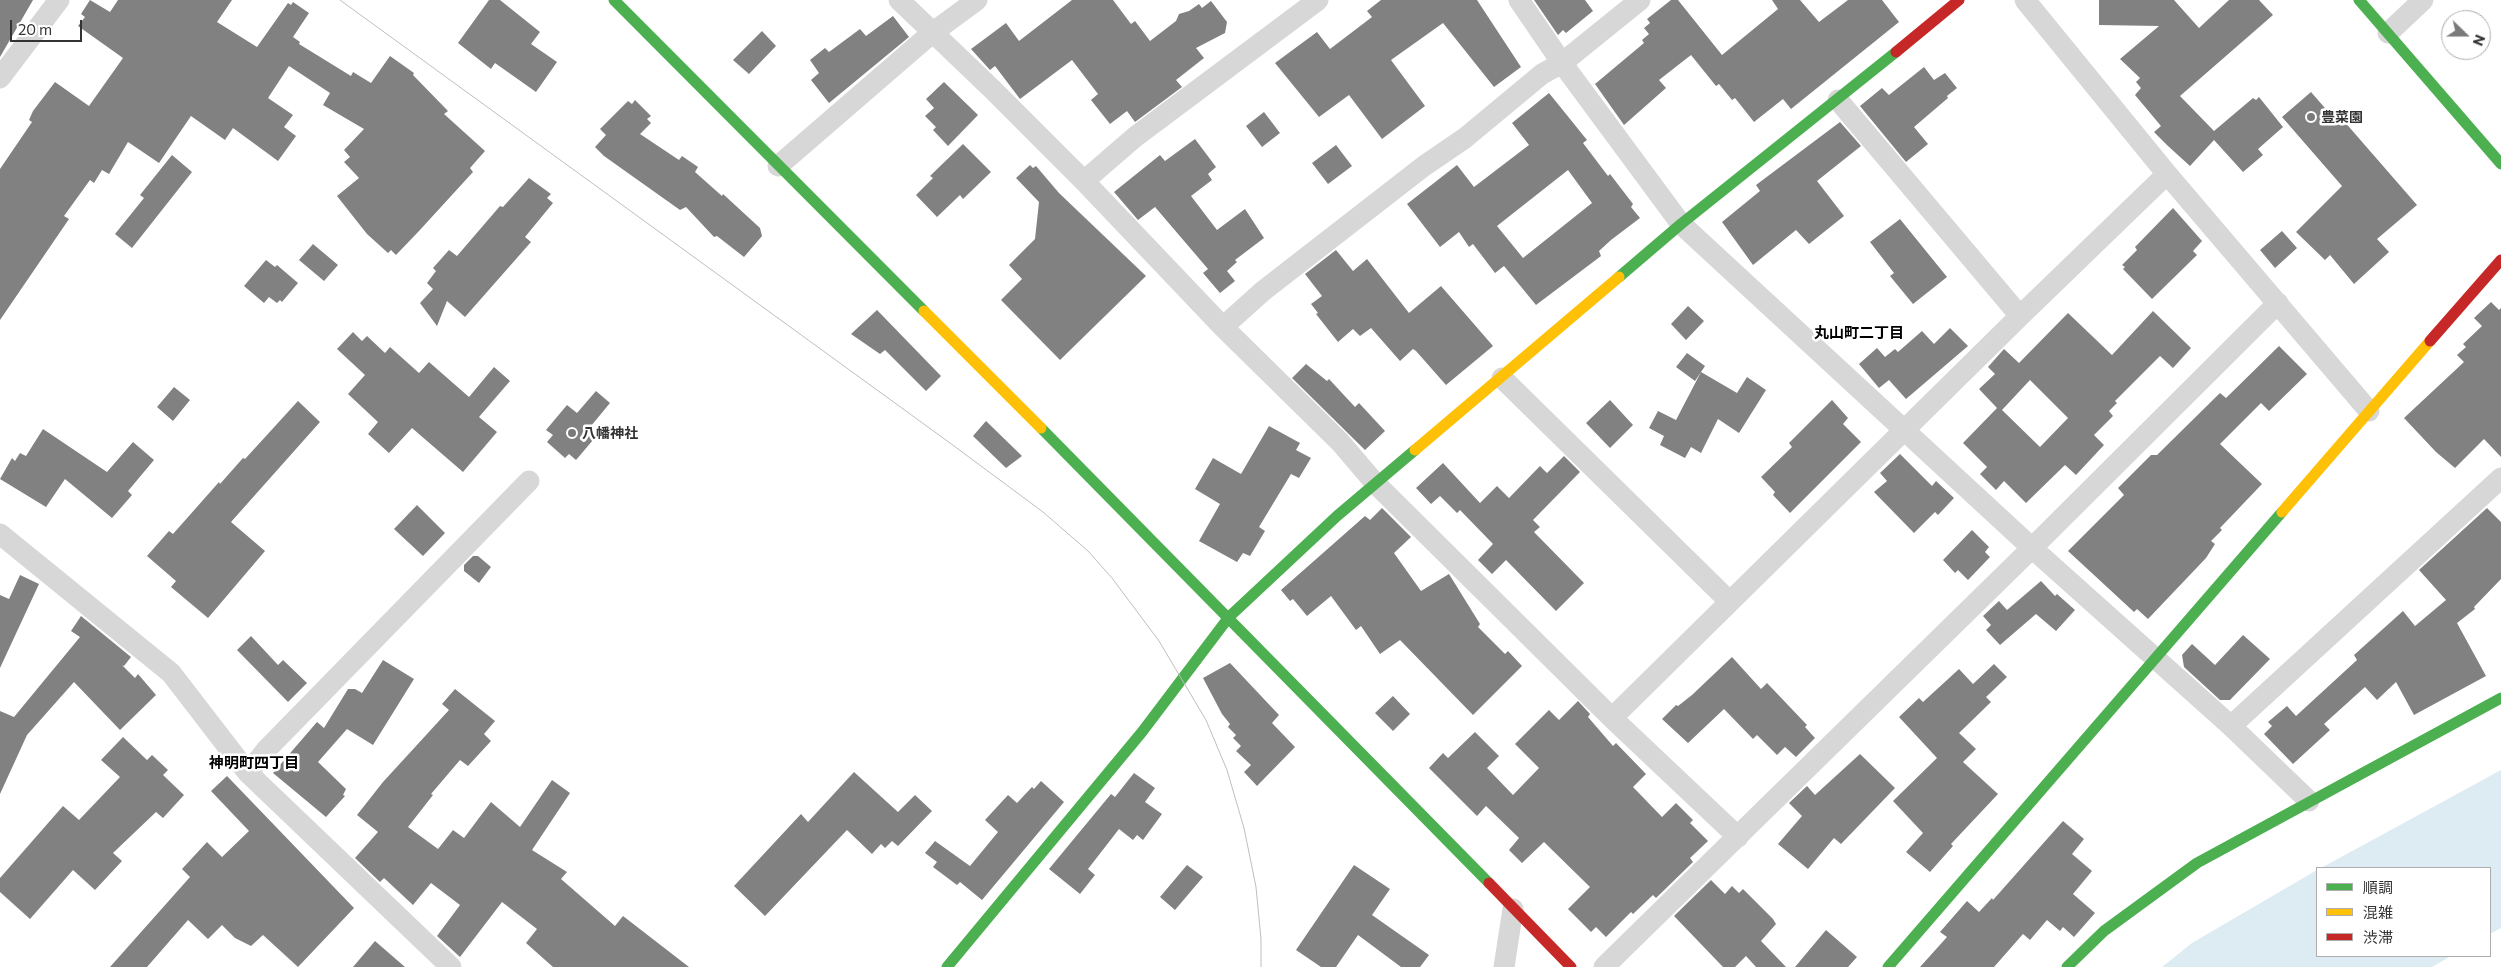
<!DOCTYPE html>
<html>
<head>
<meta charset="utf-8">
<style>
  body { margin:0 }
  #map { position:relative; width:2501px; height:967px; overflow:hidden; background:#fff; font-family:Commissioner,"Noto Sans JP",sans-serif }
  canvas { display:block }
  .legend { position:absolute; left:2316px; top:867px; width:175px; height:90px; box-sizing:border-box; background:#fff; border:1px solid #adadad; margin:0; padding:6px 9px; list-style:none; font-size:15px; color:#333 }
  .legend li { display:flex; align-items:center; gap:10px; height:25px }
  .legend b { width:25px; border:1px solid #adadad }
  .north { position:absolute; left:2441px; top:10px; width:50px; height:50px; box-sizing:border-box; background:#fff; border:1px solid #adadad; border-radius:50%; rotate:112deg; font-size:14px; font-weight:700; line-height:20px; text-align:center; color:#333 }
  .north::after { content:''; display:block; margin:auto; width:18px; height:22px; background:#7a7a7a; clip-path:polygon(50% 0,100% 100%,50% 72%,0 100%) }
  .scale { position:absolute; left:10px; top:20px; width:72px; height:22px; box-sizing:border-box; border:2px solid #333; border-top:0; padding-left:6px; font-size:15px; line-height:18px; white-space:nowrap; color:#333; -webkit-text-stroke:4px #fff; paint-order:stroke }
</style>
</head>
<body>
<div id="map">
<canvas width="2501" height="967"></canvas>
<ul class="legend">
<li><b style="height:6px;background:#4caf50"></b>順調</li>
<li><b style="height:6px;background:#ffc107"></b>混雑</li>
<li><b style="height:6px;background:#c62828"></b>渋滞</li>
</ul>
<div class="north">N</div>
<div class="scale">20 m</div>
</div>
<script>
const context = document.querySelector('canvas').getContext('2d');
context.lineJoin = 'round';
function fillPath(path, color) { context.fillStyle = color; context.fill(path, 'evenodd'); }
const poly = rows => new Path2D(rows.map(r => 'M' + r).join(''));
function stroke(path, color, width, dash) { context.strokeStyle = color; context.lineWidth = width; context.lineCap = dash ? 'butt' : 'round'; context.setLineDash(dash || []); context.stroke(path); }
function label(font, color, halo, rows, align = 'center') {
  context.font = font + ' Commissioner,"Noto Sans JP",sans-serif'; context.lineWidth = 5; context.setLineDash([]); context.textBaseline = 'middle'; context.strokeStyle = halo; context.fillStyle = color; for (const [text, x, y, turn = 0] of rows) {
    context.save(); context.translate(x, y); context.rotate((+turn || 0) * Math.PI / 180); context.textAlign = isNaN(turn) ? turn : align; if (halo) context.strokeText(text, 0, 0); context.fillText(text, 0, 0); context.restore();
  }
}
const water = poly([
  [2501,770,2501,928,2490,934,2490,868,2321,868],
  [2317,870,2317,956,2451,956,2432,967,2162,967,2192,943]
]);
const building = poly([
  [0,0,33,0,0,57],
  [90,0,110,12,118,0,232,0,217,22,257,47,288,3,291,5,293,2,309,13,293,37,300,42,299,44,351,76,353,72,371,83,390,56,414,73,413,75,448,111,444,114,485,151,470,168,473,172,419,231,396,255,391,250,388,253,367,234,337,196,359,178,344,162,350,157,344,150,364,129,323,105,330,93,289,66,268,98,293,115,284,127,296,136,278,161,233,128,225,140,191,116,159,163,128,142,109,174,102,170,94,183,90,180,64,216,69,219,0,320,0,169,32,122,29,120,33,111,55,82,89,106,123,58,78,26,85,17,81,14],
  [489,0,500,0,540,32,531,44,557,62,536,92,495,63,491,69,458,43],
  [1072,0,1113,0,1131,24,1135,21,1150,41,1176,21,1179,14,1189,11,1199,4,1202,8,1211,1,1227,22,1225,33,1196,48,1204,58,1176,80,1182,87,1135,122,1127,111,1110,124,1091,100,1098,94,1072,60,1020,99,995,66,990,70,971,49,1006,23,1019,41],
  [1381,0,1477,0,1521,67,1494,87,1443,23,1391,60,1425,106,1382,139,1349,95,1319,117,1275,63,1317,32,1330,49,1372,17,1367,11],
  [1534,0,1585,0,1593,11,1566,33,1563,30,1558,35],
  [1671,0,1678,0,1722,55,1778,9,1772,0,1800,0,1819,22,1848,0,1882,0,1899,22,1791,109,1783,99,1754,122,1735,98,1732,100,1719,84,1716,86,1691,55,1659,80,1666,88,1624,125,1595,84,1644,43,1642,40,1649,34,1644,28,1650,23,1647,19],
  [2099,0,2174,0,2199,28,2229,0,2259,0,2273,15,2180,96,2214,131,2253,98,2256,100,2259,97,2283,127,2258,149,2263,155,2243,172,2214,140,2190,166,2168,146,2154,132,2161,126,2135,95,2141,88,2136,82,2140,78,2120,59,2159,26,2099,25],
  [893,16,909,37,829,103,811,80,819,73,810,60,825,48,829,52,860,29,866,36],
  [762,31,776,46,749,74,733,60],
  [1924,67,1934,80,1945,73,1957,88,1947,96,1948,98,1914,127,1928,144,1906,162,1860,106,1882,88,1889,95],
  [944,82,978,115,948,146,933,130,936,127,925,116,934,108,926,99],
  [2311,92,2338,123,2343,120,2417,205,2377,239,2389,252,2354,284,2330,255,2325,260,2296,232,2342,186,2282,117],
  [1549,93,1587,140,1583,143,1608,176,1610,174,1633,204,1631,207,1640,218,1611,240,1599,251,1601,256,1536,305,1504,266,1495,273,1473,244,1469,247,1459,232,1440,247,1407,204,1457,165,1474,187,1529,145,1512,123],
  [1568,170,1592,203,1523,258,1497,226],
  [635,100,651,116,647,119,651,123,640,134,679,160,682,156,698,167,695,172,722,196,723,194,760,228,762,236,744,257,717,236,714,237,686,207,680,210,604,156,595,147,606,135,600,129,628,101,632,104],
  [1264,112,1280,133,1262,147,1246,126],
  [1840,122,1861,146,1817,181,1844,216,1809,244,1796,230,1753,265,1722,222,1760,191,1756,185],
  [1195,139,1216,167,1208,174,1212,180,1191,196,1217,230,1245,209,1264,238,1235,260,1237,262,1227,271,1235,281,1220,293,1203,273,1208,269,1155,207,1138,220,1114,192,1160,155,1165,161],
  [963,144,991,172,963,199,960,195,937,217,916,195,933,178,930,176],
  [1336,145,1352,166,1328,184,1312,163],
  [172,155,192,172,132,248,115,234,144,198,140,195],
  [1030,165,1033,168,1036,166,1059,193,1146,276,1060,360,1001,300,1022,279,1009,265,1035,239,1039,202,1016,178],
  [529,178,551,194,547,198,553,203,525,237,531,242,465,317,447,301,437,326,420,303,433,289,427,283,436,271,433,268,449,250,457,256,500,206,503,207],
  [2173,208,2202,241,2193,251,2197,255,2152,299,2123,269,2125,267,2122,265,2137,250,2135,247],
  [1900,219,1947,277,1913,304,1890,276,1894,273,1870,242],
  [2282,231,2297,248,2275,268,2260,250],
  [313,244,338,265,324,281,299,260],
  [1336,250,1353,271,1367,259,1409,313,1441,286,1493,346,1446,385,1416,351,1413,349,1400,361,1371,328,1360,336,1353,329,1338,342,1316,314,1318,313,1311,304,1322,296,1305,274],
  [266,260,275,267,277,265,298,283,282,302,280,300,277,303,269,297,264,303,244,286],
  [2491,302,2499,310,2501,308,2501,457,2484,439,2455,468,2436,452,2404,418,2464,362,2457,355,2466,347,2463,344,2482,326,2474,318],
  [1688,306,1704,321,1686,340,1671,324],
  [877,310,941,376,926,391,885,350,880,354,851,334],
  [2153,311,2191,348,2173,368,2160,356,2115,401,2117,403,2109,411,2113,416,2094,435,2104,445,2076,475,2065,465,2026,503,2004,481,1996,490,1980,474,1987,467,1963,443,1997,408,1979,389,1995,374,1988,367,2004,349,2019,363,2068,313,2112,355],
  [2030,380,2068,418,2040,447,2002,410],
  [1950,328,1968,346,1906,399,1889,380,1879,388,1859,364,1877,348,1885,357,1895,349,1898,352,1922,331,1934,344],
  [353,332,362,341,367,336,385,353,390,347,419,373,429,362,469,397,494,367,510,381,479,417,497,432,463,472,412,428,389,453,368,434,378,422,348,394,365,375,337,349],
  [2279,346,2307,374,2269,411,2261,403,2220,444,2262,484,2220,528,2222,530,2211,541,2215,544,2206,558,2148,619,2137,609,2134,612,2068,551,2124,495,2118,488,2151,455,2157,455,2220,393,2226,398],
  [1687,353,1705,366,1695,381,1676,367],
  [1306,364,1327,381,1329,379,1355,407,1359,403,1385,431,1365,450,1292,378],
  [1701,372,1737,393,1747,377,1766,390,1739,433,1718,419,1701,453,1691,447,1685,458,1660,445,1664,436,1649,428,1658,411,1676,420],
  [174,387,190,400,173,421,157,407],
  [596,391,610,403,591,426,599,433,576,460,569,454,565,458,547,442,553,435,546,430,567,405,577,413],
  [1610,400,1633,425,1610,448,1586,423],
  [1832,400,1848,418,1843,424,1861,442,1790,513,1773,495,1775,492,1761,477,1792,447,1789,443],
  [298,401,320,422,231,522,265,551,208,618,171,587,176,581,147,556,169,531,173,534,219,482,220,484,243,458,245,459],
  [986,421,1022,456,1006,468,973,436],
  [1269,426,1300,443,1296,450,1311,458,1299,478,1291,474,1259,527,1265,531,1250,556,1243,553,1237,562,1199,541,1220,504,1195,489,1213,458,1241,474],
  [43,429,107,472,133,442,154,460,128,491,132,495,112,518,65,479,46,507,0,479,12,458,15,461,20,453,26,456],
  [1900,454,1932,486,1936,481,1954,498,1938,515,1935,512,1914,533,1874,492,1887,481,1880,473],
  [1564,456,1580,472,1533,520,1540,527,1534,532,1584,583,1556,611,1506,560,1492,574,1478,560,1493,544,1460,510,1457,513,1440,496,1431,504,1416,488,1443,463,1480,503,1497,486,1509,498,1540,466,1547,473],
  [417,505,445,533,423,556,394,529],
  [1382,508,1411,537,1394,553,1421,591,1449,574,1480,624,1478,627,1505,654,1508,651,1522,666,1473,715,1400,640,1380,654,1361,626,1356,630,1331,596,1307,616,1293,599,1290,601,1281,590,1365,516,1370,520],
  [2487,508,2501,522,2501,579,2474,607,2475,609,2457,623,2486,676,2414,715,2396,682,2377,700,2365,687,2324,724,2330,730,2293,764,2264,734,2272,726,2268,722,2287,706,2296,716,2357,660,2354,655,2403,611,2415,626,2446,600,2419,570],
  [1972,530,1989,547,1985,552,1990,557,1968,580,1958,570,1955,573,1943,560],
  [473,556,478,556,491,567,479,583,464,571,464,565],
  [20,575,39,584,0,668,0,595,9,599],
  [2041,581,2055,596,2057,594,2075,610,2056,631,2036,614,2000,645,1986,630,1991,625,1983,616,1999,601,2007,610],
  [81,616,131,657,124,666,122,665,135,678,138,674,156,695,120,730,74,682,27,735,0,794,0,711,14,717,80,637,71,631],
  [2243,635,2270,659,2230,700,2220,700,2184,667,2182,655,2192,644,2215,665],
  [251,636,278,665,283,660,307,683,288,702,237,650],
  [1732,657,1761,689,1767,683,1807,725,1805,727,1815,738,1796,757,1785,747,1777,755,1757,735,1753,739,1724,709,1688,743,1662,719,1676,705,1678,706,1692,695],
  [383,660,414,679,373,745,347,729,318,762,346,789,343,795,345,796,326,817,273,773,317,722,324,728,348,689,355,689,362,693],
  [1230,663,1279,715,1272,723,1295,747,1257,786,1244,772,1251,765,1236,751,1241,746,1233,738,1236,735,1228,727,1230,724,1222,714,1203,678],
  [1994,664,2007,677,1986,697,1991,702,1959,733,1976,749,1963,762,1998,794,1951,844,1953,846,1930,872,1906,852,1923,833,1893,801,1937,758,1899,717,1919,698,1923,702,1959,669,1973,684],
  [455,689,495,721,484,734,491,741,468,766,460,760,431,794,433,795,408,827,438,849,453,830,464,838,491,802,520,827,552,780,570,793,532,850,567,872,561,879,615,926,623,916,689,967,553,967,526,943,537,929,502,902,460,957,437,936,460,905,431,883,413,905,384,878,380,882,355,858,378,832,357,815,383,782,449,710,442,704],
  [1393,696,1410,714,1393,731,1375,713],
  [1578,701,1590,714,1588,717,1613,746,1616,743,1646,774,1633,787,1662,817,1676,803,1693,820,1690,823,1708,841,1690,858,1693,862,1656,898,1653,895,1633,914,1631,912,1606,937,1596,927,1591,932,1568,909,1590,887,1544,842,1522,863,1509,850,1519,838,1486,806,1477,816,1429,768,1443,753,1448,758,1475,732,1499,756,1487,768,1513,795,1539,768,1515,744,1549,710,1559,720],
  [123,737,147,760,152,755,168,770,163,775,184,795,163,818,156,812,113,853,122,861,95,890,73,870,30,919,0,892,0,878,63,806,79,820,120,777,101,760],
  [1860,754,1895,788,1841,844,1834,838,1808,869,1778,844,1802,816,1789,803,1807,786,1815,795],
  [854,772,898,812,915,795,932,811,898,846,892,841,885,848,881,844,872,854,847,830,765,916,734,886,801,814,808,822],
  [1134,773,1155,788,1145,802,1162,814,1143,840,1137,835,1133,840,1119,829,1088,869,1095,875,1080,894,1049,869,1111,794,1115,797],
  [227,776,354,908,298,967,263,935,251,946,235,938,222,925,208,939,188,920,147,967,110,967,190,877,182,869,207,842,222,857,249,831,211,791],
  [1041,781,1064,802,982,900,960,882,957,885,933,867,937,862,925,853,935,841,970,866,998,832,985,820,1008,795,1017,803,1032,787,1034,789],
  [2063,821,2084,839,2072,854,2092,871,2073,894,2095,913,2074,937,2063,927,2060,931,2047,920,2030,940,2023,934,1994,967,1920,967,1947,937,1940,932,1967,901,1979,912,1992,898,1993,900],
  [1187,865,1203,877,1175,910,1160,897],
  [1354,865,1390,889,1372,915,1429,955,1420,967,1401,967,1358,935,1336,967,1321,967,1296,950],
  [1711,880,1725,894,1732,886,1739,893,1743,889,1773,919,1776,924,1761,941,1786,967,1756,967,1746,956,1735,967,1723,967,1674,916],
  [1826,930,1857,957,1848,967,1795,967],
  [375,941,405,967,353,967]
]);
const street = poly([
  [899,0,992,89,1084,181,1223,327,1340,442,1375,483,1612,718,1738,837],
  [1519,0,1562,63,1681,224,2032,548,2231,726,2309,801],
  [2025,0,2167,174,2369,411],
  [2388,33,2423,0],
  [0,78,59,0],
  [1838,100,2020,316],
  [778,166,932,33,977,0],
  [1084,181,1135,137,1318,0],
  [1223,327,1263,291,1424,166,1465,138,1542,74,1562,63,1640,0],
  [1502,378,1729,601],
  [0,534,171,673,248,773,451,967],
  [1612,718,2020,316,2167,174],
  [2231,726,2501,478],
  [248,773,267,749,529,481],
  [1504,967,1513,909],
  [1604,967,2032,548,2278,303]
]);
const fast = poly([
  [614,0,924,311],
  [2359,0,2501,164],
  [1619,277,1681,224,1896,52],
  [1041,428,1489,883],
  [947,967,1142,732,1229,617,1337,516,1415,450],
  [1888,967,2282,512],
  [2067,967,2104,931,2197,863,2501,698]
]);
const slow = poly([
  [924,311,1041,428],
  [1415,450,1619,277],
  [2282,512,2430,341]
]);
const jam = poly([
  [1896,52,1959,0],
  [2430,341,2501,260],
  [1489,883,1571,967]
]);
const tram = poly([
  [340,0,950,443,1043,512,1088,551,1112,578,1159,641,1206,720,1227,770,1244,828,1256,887,1261,939,1261,967]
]);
const markers = [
  [2311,117,5,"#7a7a7a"],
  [572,433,5,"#7a7a7a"]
];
const poiNames = [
  ["豊菜園",2321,117],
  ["八幡神社",582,433]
];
const neighbourhoodNames = [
  ["丸山町二丁目",1859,333],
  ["神明町四丁目",254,763]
];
fillPath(water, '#ddebf3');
fillPath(building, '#818181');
stroke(street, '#d7d7d7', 21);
stroke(fast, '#4caf50', 11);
stroke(slow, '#ffc107', 11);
stroke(jam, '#c62828', 11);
stroke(tram, '#bebebe', 1);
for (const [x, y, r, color] of markers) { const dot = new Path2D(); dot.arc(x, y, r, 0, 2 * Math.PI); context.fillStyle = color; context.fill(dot); stroke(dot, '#fff', 2); }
label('bold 14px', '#333', '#fff', poiNames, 'left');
label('bold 15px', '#000', '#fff', neighbourhoodNames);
</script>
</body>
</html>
